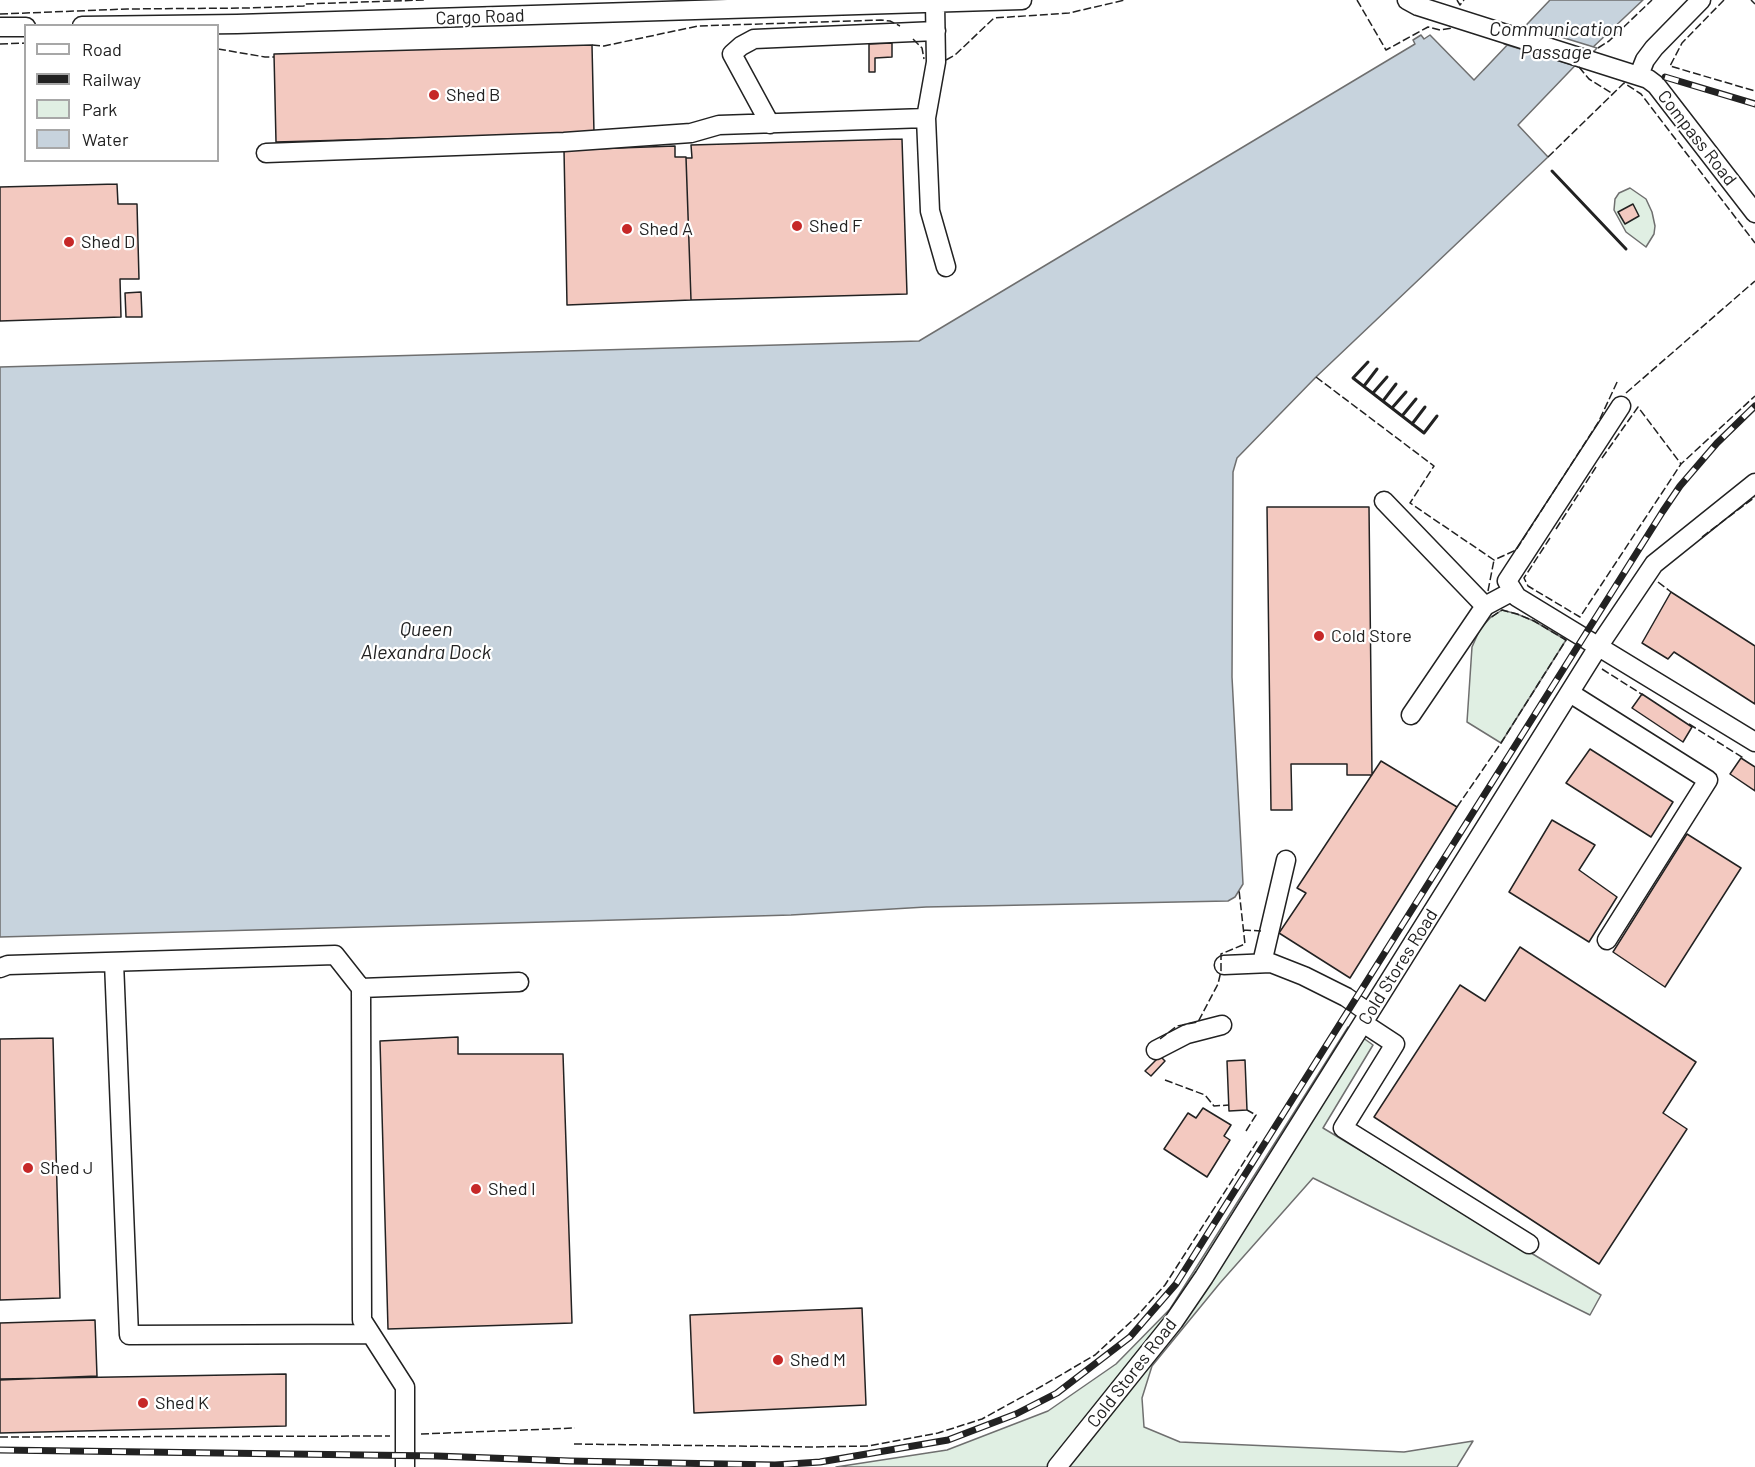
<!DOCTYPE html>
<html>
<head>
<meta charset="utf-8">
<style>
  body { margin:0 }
  #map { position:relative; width:1755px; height:1467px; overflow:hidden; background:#fff; font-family:Barlow,sans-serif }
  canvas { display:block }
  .legend { position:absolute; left:24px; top:24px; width:195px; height:138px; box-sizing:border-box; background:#fff; border:2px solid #a7a7a7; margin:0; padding:8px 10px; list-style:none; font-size:18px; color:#222 }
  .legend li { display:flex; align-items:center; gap:12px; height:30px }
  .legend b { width:30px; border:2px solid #a7a7a7 }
</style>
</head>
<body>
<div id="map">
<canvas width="1755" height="1467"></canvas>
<ul class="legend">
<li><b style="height:8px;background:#fff"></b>Road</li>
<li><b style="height:8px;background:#222"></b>Railway</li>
<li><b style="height:16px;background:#e0efe3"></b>Park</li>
<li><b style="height:16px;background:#c7d3dd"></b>Water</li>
</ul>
</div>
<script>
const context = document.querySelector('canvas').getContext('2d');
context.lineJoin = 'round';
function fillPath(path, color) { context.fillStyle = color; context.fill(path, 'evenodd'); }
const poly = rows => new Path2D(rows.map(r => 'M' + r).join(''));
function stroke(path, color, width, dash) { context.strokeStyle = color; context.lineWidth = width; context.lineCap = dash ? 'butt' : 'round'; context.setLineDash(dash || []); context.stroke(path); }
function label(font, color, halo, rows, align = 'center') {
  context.font = font + ' Barlow,sans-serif'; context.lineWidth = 4.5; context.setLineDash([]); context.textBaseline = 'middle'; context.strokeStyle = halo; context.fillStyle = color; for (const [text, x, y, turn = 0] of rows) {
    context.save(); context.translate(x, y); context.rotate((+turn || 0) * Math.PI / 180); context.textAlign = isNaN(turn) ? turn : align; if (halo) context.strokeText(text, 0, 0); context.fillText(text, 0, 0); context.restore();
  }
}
const green = poly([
  [1630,188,1646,199,1652,212,1655,226,1654,234,1646,247,1626,232,1614,210,1615,199,1619,193,1630,188],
  [1502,610,1517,614,1534,621,1566,640,1501,743,1467,722,1472,647,1480,629,1490,618,1502,610],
  [1348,1027,1373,1045,1323,1128,1601,1295,1590,1315,1313,1178,1220,1283,1152,1366,1142,1398,1144,1427,1180,1442,1404,1452,1473,1441,1457,1467,836,1467,947,1450,1048,1411,1116,1364,1170,1309,1348,1027]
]);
const water = poly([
  [1550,0,1643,0,1591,49,1518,125,1548,157,1316,377,1237,458,1233,472,1232,677,1243,884,1235,897,1228,901,926,907,791,915,581,921,0,937,0,367,919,341,1415,44,1413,40,1421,35,1424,39,1430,35,1474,80,1550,0]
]);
const pier = poly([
  [1522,25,1597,48,1579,67,1504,44,1522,25]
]);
const building = poly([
  [892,43,892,57,875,58,875,72,869,72,869,44,892,43],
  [592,45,594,133,276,142,274,54,592,45],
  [902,139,907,294,691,300,686,158,692,158,691,145,902,139],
  [675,146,675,157,686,157,691,300,567,305,564,150,675,146],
  [117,184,118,204,137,204,139,279,120,279,121,317,0,321,0,187,117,184],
  [1633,204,1639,216,1625,224,1618,212,1633,204],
  [141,292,142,317,126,317,125,293,141,292],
  [1267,507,1369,507,1372,775,1347,775,1347,764,1291,764,1292,810,1271,810,1267,507],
  [1671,592,1755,646,1755,704,1674,652,1668,659,1642,643,1671,592],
  [1642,694,1692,727,1683,742,1632,708,1642,694],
  [1590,749,1673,802,1651,837,1566,783,1590,749],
  [1741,758,1755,767,1755,791,1730,774,1741,758],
  [1381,761,1457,807,1350,978,1279,933,1306,893,1297,888,1381,761],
  [1552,820,1595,845,1579,870,1617,897,1589,942,1509,892,1552,820],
  [1687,834,1741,868,1665,987,1613,952,1687,834],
  [1520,947,1696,1062,1663,1113,1687,1129,1599,1264,1374,1117,1460,985,1485,1001,1520,947],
  [458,1037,458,1054,563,1054,572,1323,388,1329,380,1041,458,1037],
  [53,1038,60,1298,0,1300,0,1039,53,1038],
  [1160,1056,1165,1061,1151,1076,1145,1071,1160,1056],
  [1245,1060,1247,1110,1229,1111,1227,1061,1245,1060],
  [1203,1108,1231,1125,1224,1136,1230,1140,1207,1177,1164,1149,1188,1113,1196,1118,1203,1108],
  [862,1308,866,1405,694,1413,690,1315,862,1308],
  [95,1320,97,1376,0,1380,0,1323,95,1320],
  [286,1374,286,1426,0,1433,0,1379,286,1374]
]);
const minor = poly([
  [1407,0,1418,6,1648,79,1656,85,1755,213],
  [935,3,936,62,926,118,930,211,946,267],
  [82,26,237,24,1022,0],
  [0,27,26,27],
  [1639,75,1645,60,1654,48,1701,0],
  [770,124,732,54,741,46,754,39,936,31],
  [266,153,564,142,691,133,719,125,926,118],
  [1621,406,1507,581,1517,597,1755,742],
  [1384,501,1485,606],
  [1570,693,1708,780,1607,940],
  [1411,715,1485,606,1513,591],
  [114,962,129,1335,371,1334],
  [1262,963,1286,860],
  [1224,965,1271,963,1304,976,1346,997,1369,1013],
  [0,968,8,965,335,955,361,988],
  [1363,1023,1395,1044,1343,1128,1529,1244],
  [1156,1050,1187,1034,1222,1025],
  [405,1467,405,1387,362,1320,361,988,519,982],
  [1057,1467,1174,1321,1204,1277,1598,647,1654,564,1755,483]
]);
const rail = poly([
  [1665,77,1755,104],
  [0,1450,437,1456,570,1461,775,1465,820,1462,948,1440,1016,1414,1057,1393,1130,1337,1176,1284,1663,511,1680,486,1717,443,1755,406]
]);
const fence = poly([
  [1357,0,1386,50,1428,27,1440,30,1453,28],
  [1457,0,1460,5,1464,0],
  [1724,0,1682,43,1670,66,1755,91],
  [1751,0,1755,4],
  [0,14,127,9,248,8,304,6,304,4,424,0],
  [913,39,922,48,924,59],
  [0,44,26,43],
  [592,45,604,46,698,26,881,20,890,21,900,26],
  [1598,48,1609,41,1652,0],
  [218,49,265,57,274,57],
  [946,60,955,55,994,18,1069,13,1125,0],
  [1579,67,1589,79,1613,94],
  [1548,157,1624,83,1641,94,1755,243],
  [1316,377,1434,466,1410,503,1494,560,1516,550,1599,421,1618,380],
  [1626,393,1755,281],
  [1602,458,1638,407,1681,464],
  [1556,529,1596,467],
  [1702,537,1755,497],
  [1550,538,1524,578,1528,586,1580,617,1681,464,1755,396],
  [1658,582,1671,592],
  [1488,591,1494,560],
  [1602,669,1643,695],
  [1689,724,1745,759],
  [1457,807,1501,743,1566,640,1534,621,1517,614,1502,610,1490,618],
  [1243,930,1261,931],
  [1160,1039,1177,1026,1198,1022,1218,984,1221,971,1221,954,1245,944,1239,890],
  [1165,1080,1205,1095,1214,1106,1229,1105],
  [1246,1131,1256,1115,1247,1110],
  [421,1434,575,1428],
  [0,1437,390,1436],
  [574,1444,813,1447,868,1446,938,1433,982,1419,1042,1386,1095,1355,1136,1317,1165,1285,1258,1140]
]);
const wall = poly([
  [1552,171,1626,249],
  [1368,362,1353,378,1424,433,1437,416],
  [1364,386,1377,369],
  [1373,393,1387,377],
  [1383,401,1396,384],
  [1392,408,1406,392],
  [1402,416,1416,399],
  [1412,424,1425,407]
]);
const markers = [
  [434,95,6,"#c62828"],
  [797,226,6,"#c62828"],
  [627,229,6,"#c62828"],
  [69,242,6,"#c62828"],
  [1319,636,6,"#c62828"],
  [28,1168,6,"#c62828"],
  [476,1189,6,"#c62828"],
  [778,1360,6,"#c62828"],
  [143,1403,6,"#c62828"]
];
const streetNames = [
  ["Cargo Road",480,17,-2],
  ["Compass Road",1697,138,52],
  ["Cold Stores Road",1398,967,-58],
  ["Cold Stores Road",1132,1373,-52]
];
const poiNames = [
  ["Shed B",446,95],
  ["Shed F",809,226],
  ["Shed A",639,229],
  ["Shed D",81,242],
  ["Cold Store",1331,636],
  ["Shed J",40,1168],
  ["Shed I",488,1189],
  ["Shed M",790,1360],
  ["Shed K",155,1403]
];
const waterNames = [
  ["Communication",1556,29],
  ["Passage",1556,52],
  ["Queen",426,629],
  ["Alexandra Dock",426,652]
];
fillPath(green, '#e0efe3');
stroke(green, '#6f6f6f', 1.5);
fillPath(water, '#c7d3dd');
stroke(water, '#6f6f6f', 1.5);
fillPath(pier, '#fff');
stroke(pier, '#6f6f6f', 1.5);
fillPath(building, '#f3c9c0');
stroke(building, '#222', 1.5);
stroke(minor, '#222', 21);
stroke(minor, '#fff', 18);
stroke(rail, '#222', 7);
stroke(rail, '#fff', 4.5, [14]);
stroke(fence, '#222', 1.5, [8, 3]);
stroke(wall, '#222', 3);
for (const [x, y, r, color] of markers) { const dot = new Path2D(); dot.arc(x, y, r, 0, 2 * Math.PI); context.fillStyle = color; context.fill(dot); stroke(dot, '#fff', 2); }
label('18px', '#222', '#fff', streetNames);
label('18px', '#222', '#fff', poiNames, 'left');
label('italic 20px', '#222', '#fff', waterNames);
</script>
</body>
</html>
